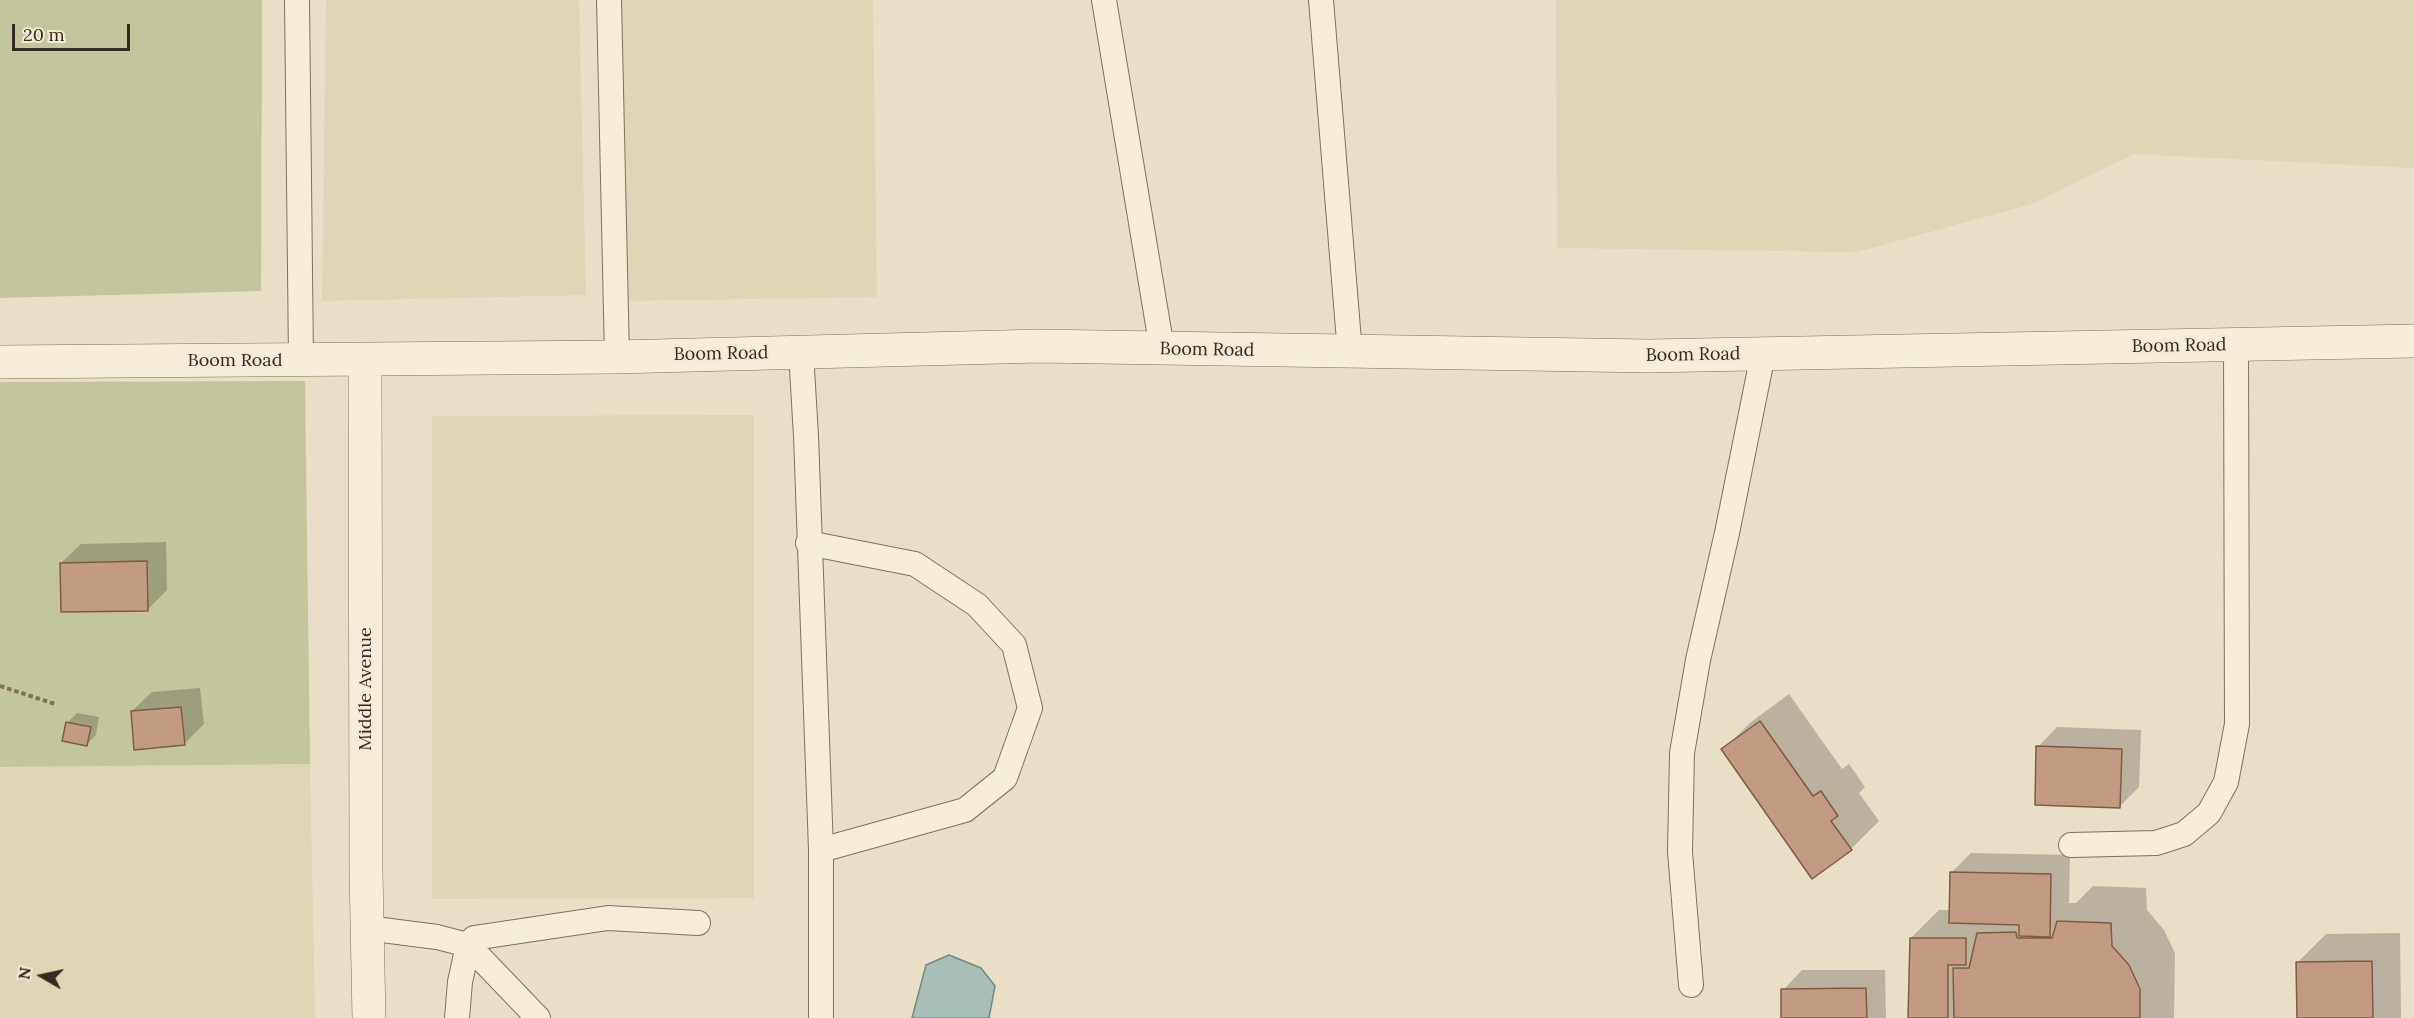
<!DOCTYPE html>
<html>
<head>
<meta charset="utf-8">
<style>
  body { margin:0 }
  #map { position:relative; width:2414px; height:1018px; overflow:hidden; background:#e9dec8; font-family:Lora,serif }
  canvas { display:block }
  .north { position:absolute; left:12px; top:946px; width:60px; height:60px; -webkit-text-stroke:4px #f2e9d6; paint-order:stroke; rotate:279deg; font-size:16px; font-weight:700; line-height:24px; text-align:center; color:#352a21 }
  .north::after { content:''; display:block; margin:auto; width:21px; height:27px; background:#352a21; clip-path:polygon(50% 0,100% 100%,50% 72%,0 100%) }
  .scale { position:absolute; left:12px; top:24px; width:118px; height:27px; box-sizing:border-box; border:3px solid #352a21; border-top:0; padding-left:8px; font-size:18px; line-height:21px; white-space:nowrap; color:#352a21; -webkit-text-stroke:4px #f2e9d6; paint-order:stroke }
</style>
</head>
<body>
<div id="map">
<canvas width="2414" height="1018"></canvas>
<div class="north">N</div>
<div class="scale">20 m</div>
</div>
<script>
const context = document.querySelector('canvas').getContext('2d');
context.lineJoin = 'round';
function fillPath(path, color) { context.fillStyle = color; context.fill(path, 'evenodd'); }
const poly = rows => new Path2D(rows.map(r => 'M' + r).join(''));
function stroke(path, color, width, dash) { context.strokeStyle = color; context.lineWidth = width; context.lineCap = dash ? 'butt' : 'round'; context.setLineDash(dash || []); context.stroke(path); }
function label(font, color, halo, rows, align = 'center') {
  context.font = font + ' Lora,serif'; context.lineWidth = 4.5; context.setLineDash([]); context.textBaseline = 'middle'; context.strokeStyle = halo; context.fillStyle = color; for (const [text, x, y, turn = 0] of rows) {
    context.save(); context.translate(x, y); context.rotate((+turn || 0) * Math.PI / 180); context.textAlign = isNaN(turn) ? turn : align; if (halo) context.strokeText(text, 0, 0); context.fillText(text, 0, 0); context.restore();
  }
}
const farmland = poly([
  [326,0,579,0,586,295,322,301],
  [619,0,873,0,877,297,623,301],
  [1556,0,2414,0,2414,168,2134,154,2032,204,1857,252,1557,248],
  [754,415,754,898,432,899,432,416],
  [310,764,315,1018,0,1018,0,767]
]);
const green = poly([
  [0,0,262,0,261,291,0,298],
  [305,381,310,764,0,767,0,382]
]);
const water = poly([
  [949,955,981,968,995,986,989,1018,912,1018,926,965,949,955]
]);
const shadow = poly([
  [166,542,167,590,147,610,61,563,81,544],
  [200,688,204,724,184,744,132,711,152,692],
  [1789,694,1842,769,1849,764,1865,787,1859,793,1879,821,1851,849,1723,750,1751,722],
  [77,713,99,717,96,735,86,745,67,723],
  [2057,727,2141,730,2139,787,2120,806,2038,747],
  [1971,853,2070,855,2069,903,2076,903,2093,886,2146,888,2147,910,2164,930,2175,953,2174,1018,1910,1018,1911,938,1939,910,1951,910,1951,873],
  [2400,933,2401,1018,2298,1018,2298,962,2326,934],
  [1802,970,1885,970,1886,1018,1783,1018,1783,990]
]);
const building = poly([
  [147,561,148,611,61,612,60,563,147,561],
  [181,707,185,745,134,750,131,711,181,707],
  [1760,721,1813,796,1821,791,1838,816,1831,821,1852,850,1812,879,1721,749,1760,721],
  [66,722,91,727,87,746,62,741,66,722],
  [2036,746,2122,749,2120,808,2035,805,2036,746],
  [1950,872,2051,874,2050,937,2019,936,2019,925,1949,923,1950,872],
  [2057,921,2111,923,2112,946,2129,965,2140,989,2140,1018,1954,1018,1953,968,1969,968,1977,933,2016,932,2017,938,2052,938,2057,921],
  [1910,938,1966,938,1966,965,1948,965,1948,1018,1908,1018,1910,938],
  [2372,961,2373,1018,2297,1018,2296,962,2372,961],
  [1866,988,1867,1018,1781,1018,1781,989,1866,988]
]);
const path = poly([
  [0,686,55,704]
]);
const service = poly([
  [297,0,301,360],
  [609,0,617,357],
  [1104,0,1162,349],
  [1321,0,1350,353],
  [801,352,806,436,821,850,821,1018],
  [808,543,915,564,977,605,1014,645,1030,708,1005,778,965,810,821,850],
  [2071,845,2156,843,2184,834,2209,813,2226,782,2237,724,2236,345],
  [367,928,437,937,468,945,538,1018],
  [1691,985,1680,852,1682,753,1698,660,1727,533,1763,354],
  [457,1018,460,982,468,945,474,938,608,918,698,923]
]);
const minor = poly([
  [365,360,366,872,369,1018],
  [0,362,617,357,1039,346,1649,356,2414,341]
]);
const streetNames = [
  ["Boom Road",2179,346,-1],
  ["Boom Road",1207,350,1],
  ["Boom Road",721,354,-1],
  ["Boom Road",1693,355,-1],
  ["Boom Road",235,361],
  ["Middle Avenue",366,689,-90]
];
fillPath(farmland, '#ded6b6');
fillPath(green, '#c3c69d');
fillPath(water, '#a8beb7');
stroke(water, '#708b83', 1.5);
fillPath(shadow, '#0003');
fillPath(building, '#c39b82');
stroke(building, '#7f5c47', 1.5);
stroke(service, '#83715f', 26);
stroke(minor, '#83715f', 34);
stroke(path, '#83715f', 4, [4.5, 3]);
stroke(service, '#f5ecda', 24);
stroke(minor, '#f5ecda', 33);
label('18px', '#352a21', '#f2e9d6', streetNames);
</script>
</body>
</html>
